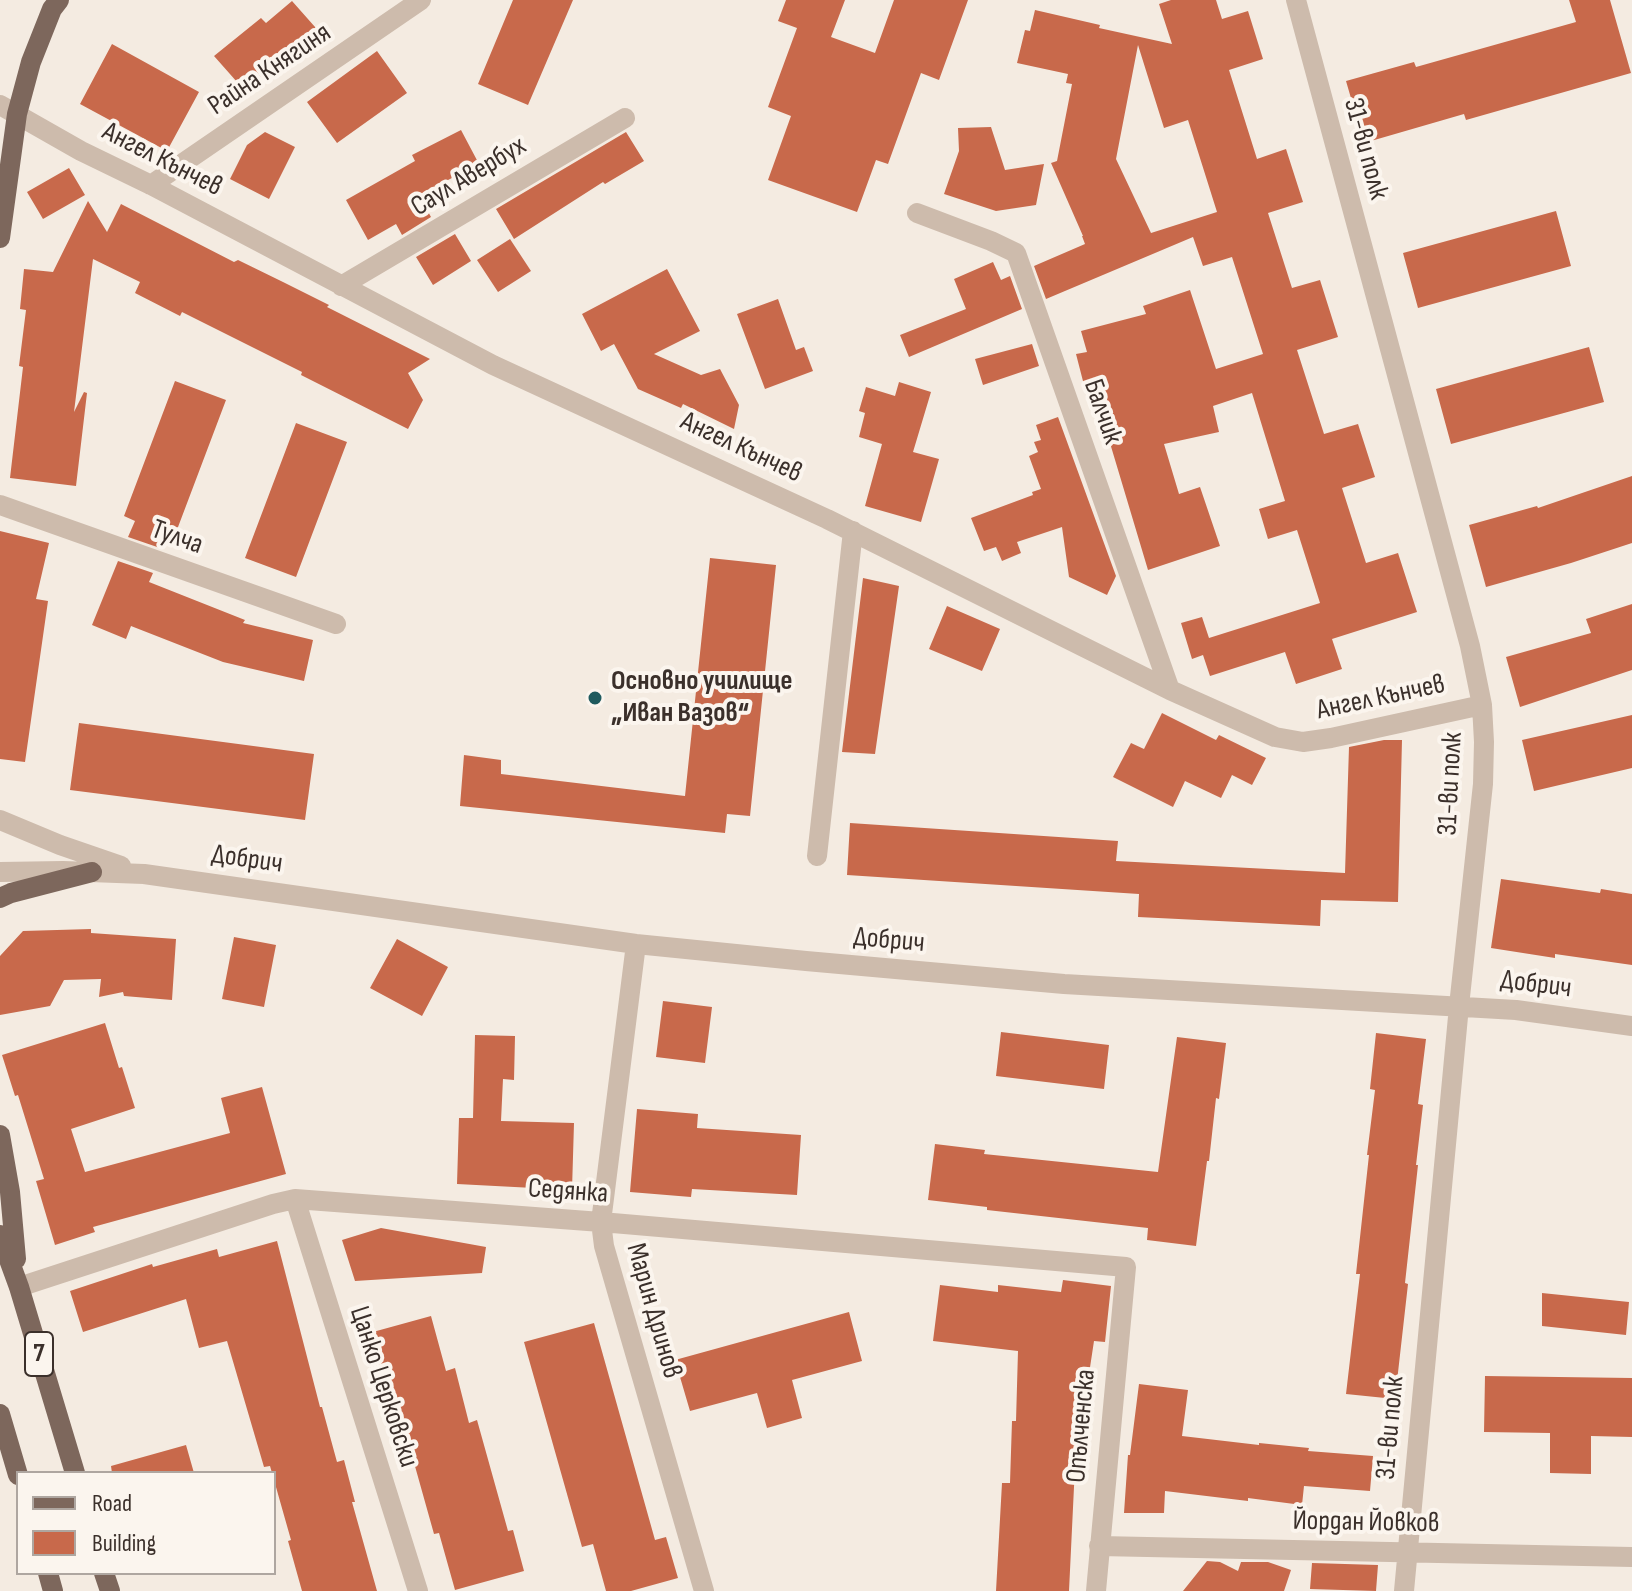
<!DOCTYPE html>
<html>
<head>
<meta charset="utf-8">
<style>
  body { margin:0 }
  #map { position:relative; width:1632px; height:1591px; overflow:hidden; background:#f4ebe1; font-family:"Sofia Sans Condensed",sans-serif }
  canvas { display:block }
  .legend { position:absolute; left:16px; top:1471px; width:260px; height:104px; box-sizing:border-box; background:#fbf5ee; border:2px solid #aea6a0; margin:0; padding:10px 14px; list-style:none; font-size:24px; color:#3b302b }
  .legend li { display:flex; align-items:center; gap:16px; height:40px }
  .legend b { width:40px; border:2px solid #aea6a0 }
</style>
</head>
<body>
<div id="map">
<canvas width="1632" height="1591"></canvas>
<ul class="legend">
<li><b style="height:10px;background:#7d675c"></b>Road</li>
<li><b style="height:22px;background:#c8694b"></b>Building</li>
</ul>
</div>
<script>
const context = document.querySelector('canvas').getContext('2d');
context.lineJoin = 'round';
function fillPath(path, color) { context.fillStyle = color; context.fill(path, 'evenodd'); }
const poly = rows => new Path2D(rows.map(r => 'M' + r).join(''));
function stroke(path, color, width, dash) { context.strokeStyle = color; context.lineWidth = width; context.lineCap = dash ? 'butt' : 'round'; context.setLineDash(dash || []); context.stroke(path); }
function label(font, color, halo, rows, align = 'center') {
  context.font = font + ' "Sofia Sans Condensed",sans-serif'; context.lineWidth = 8; context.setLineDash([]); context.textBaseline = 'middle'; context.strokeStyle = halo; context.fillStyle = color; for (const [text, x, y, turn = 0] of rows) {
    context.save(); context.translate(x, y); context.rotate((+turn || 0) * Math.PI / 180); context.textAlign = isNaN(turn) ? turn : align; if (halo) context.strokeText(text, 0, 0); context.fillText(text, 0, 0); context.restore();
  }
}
const building = poly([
  [513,0,573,0,528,105,478,84],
  [786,0,845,0,831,37,875,53,894,0,968,0,939,80,921,73,888,164,876,160,857,212,768,180,791,116,768,107,797,28,778,21],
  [1171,0,1216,0,1222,19,1248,11,1263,59,1229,70,1257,159,1286,149,1303,202,1268,213,1292,288,1320,280,1338,337,1297,350,1324,434,1358,424,1375,477,1342,488,1366,563,1398,553,1417,612,1332,639,1342,669,1296,684,1285,652,1210,676,1203,655,1192,659,1181,623,1202,617,1209,638,1320,603,1297,530,1268,539,1259,509,1285,501,1252,393,1213,406,1219,432,1164,444,1179,494,1200,487,1220,546,1148,570,1092,383,1084,385,1076,354,1087,352,1081,331,1146,314,1143,306,1190,290,1216,369,1263,354,1232,257,1203,266,1193,237,1046,299,1034,266,1085,244,1082,236,1083,236,1051,163,1057,161,1072,84,1066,83,1068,74,1017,63,1025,30,1030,31,1035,10,1100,25,1099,28,1172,44,1159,4],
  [1138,45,1164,128,1188,120,1217,212,1151,233,1116,159],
  [1569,0,1610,0,1631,73,1466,120,1464,114,1364,143,1346,81,1414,62,1416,67,1576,22],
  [292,1,323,36,303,53,298,48,245,91,214,56,261,18,266,23],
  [112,44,199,92,167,151,80,104],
  [377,51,407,93,337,143,307,102],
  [991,127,1005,170,1044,164,1036,205,996,211,944,194,959,151,958,128],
  [461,130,479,164,419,195,431,217,402,235,396,224,368,240,346,200,415,161,412,155],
  [265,132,295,147,269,199,230,179,247,145],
  [626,132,644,161,605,184,603,182,514,239,496,209],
  [69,168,85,195,43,219,27,192],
  [88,201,107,232,121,204,234,262,238,260,283,282,329,305,327,307,430,359,408,373,423,400,408,429,301,375,302,372,182,312,180,316,135,293,140,282,93,259,74,412,84,392,87,393,76,486,10,478,23,367,19,366,26,310,20,309,24,269,53,272],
  [1556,211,1571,266,1418,308,1403,253],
  [455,234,471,261,433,285,416,257],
  [510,239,531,271,498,292,477,260],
  [993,262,1001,280,1010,276,1022,309,909,357,900,335,966,309,954,279],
  [667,269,700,331,654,354,701,375,720,369,739,405,734,429,683,404,681,408,638,389,614,344,601,351,582,314],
  [778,299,796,350,804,347,813,371,765,389,737,314],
  [1032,344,1039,366,983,385,975,359],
  [1589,347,1604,402,1451,444,1436,389],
  [175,381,226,400,175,535,170,533,163,549,128,537,135,521,124,516],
  [899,382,931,392,913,452,939,459,921,522,865,506,882,444,859,437,865,413,859,411,866,387,895,396],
  [1058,417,1116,576,1107,595,1069,577,1062,527,1017,542,1021,553,1002,561,996,547,984,551,971,518,1033,495,1032,492,1041,489,1029,456,1038,452,1034,442,1041,440,1036,425],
  [296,423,347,442,296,577,245,558],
  [1632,476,1632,543,1571,563,1486,587,1469,525,1537,506,1538,508],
  [0,531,49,543,36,599,48,601,25,762,0,759],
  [710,558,776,565,750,816,727,814,725,833,460,806,464,755,501,760,501,774,685,796],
  [118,561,153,573,149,582,245,620,243,623,313,640,304,681,223,662,131,626,126,639,92,625],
  [863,578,899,586,875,754,842,752],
  [1632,604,1632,670,1520,707,1506,657,1591,633,1586,619],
  [947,606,1000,629,982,671,929,649],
  [1162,713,1216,740,1219,735,1266,758,1252,785,1232,775,1221,798,1185,781,1173,807,1113,777,1131,743,1144,749],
  [1632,715,1632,768,1534,791,1522,740],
  [79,723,314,754,305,820,70,790],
  [1384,740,1402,740,1398,902,1321,900,1320,926,1138,917,1139,894,847,875,850,823,1118,841,1116,861,1345,873,1349,747],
  [1501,879,1600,893,1601,889,1632,894,1632,965,1555,954,1555,958,1491,948],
  [91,929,91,933,176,939,172,1000,124,996,123,992,99,997,101,979,64,980,50,1006,0,1015,0,956,23,931],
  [234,937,276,945,264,1007,222,999],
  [397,939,448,967,422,1016,370,988],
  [663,1001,712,1007,705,1063,656,1057],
  [105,1023,119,1068,122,1067,135,1108,71,1129,85,1172,230,1133,221,1098,262,1087,286,1174,93,1227,95,1232,55,1245,36,1181,44,1179,18,1095,15,1096,2,1055],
  [1001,1032,1109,1045,1104,1089,996,1076],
  [1376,1033,1426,1039,1418,1104,1423,1105,1416,1165,1418,1165,1405,1283,1408,1284,1395,1399,1346,1394,1360,1274,1356,1274,1369,1155,1367,1155,1375,1090,1370,1089],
  [475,1035,515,1036,514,1080,503,1079,501,1121,574,1123,572,1190,457,1184,459,1118,473,1118],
  [1177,1037,1226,1043,1219,1099,1216,1098,1209,1161,1207,1161,1196,1246,1147,1240,1148,1228,987,1210,987,1207,928,1200,935,1144,985,1150,984,1154,1158,1172],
  [637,1109,698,1114,697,1128,801,1135,797,1195,692,1189,691,1197,630,1192],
  [381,1228,486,1247,482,1273,355,1281,342,1240],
  [277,1241,320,1407,322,1407,337,1462,344,1460,355,1502,352,1502,377,1591,302,1591,288,1541,291,1540,274,1480,274,1473,272,1473,270,1466,264,1467,227,1341,199,1348,186,1299,83,1332,70,1291,152,1264,153,1267,217,1249,219,1257],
  [1063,1280,1111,1286,1105,1342,1094,1341,1089,1374,1088,1417,1084,1416,1083,1466,1075,1466,1069,1591,996,1591,1002,1483,1010,1483,1012,1421,1016,1421,1018,1351,933,1341,940,1285,998,1292,998,1285,1061,1292],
  [1542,1293,1629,1302,1626,1335,1542,1326],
  [849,1312,862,1361,792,1380,802,1418,767,1428,757,1393,690,1411,675,1360],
  [431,1316,446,1371,455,1368,469,1423,477,1420,508,1531,513,1530,524,1571,455,1590,439,1533,434,1534,404,1427,396,1429,381,1374,373,1376,362,1335],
  [594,1323,655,1540,666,1537,678,1578,631,1591,606,1591,593,1544,582,1547,524,1342],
  [1485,1376,1632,1378,1632,1437,1591,1436,1591,1474,1550,1473,1550,1433,1484,1432],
  [1139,1384,1188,1390,1182,1436,1259,1445,1259,1443,1309,1448,1308,1451,1373,1456,1370,1491,1304,1486,1302,1505,1248,1498,1248,1501,1165,1491,1164,1513,1124,1513,1128,1455,1130,1455],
  [186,1445,194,1473,112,1473,111,1466],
  [1207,1561,1220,1562,1238,1571,1241,1562,1268,1562,1291,1570,1284,1591,1183,1591],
  [1312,1563,1378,1565,1376,1591,1310,1589]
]);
const minor = poly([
  [1296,0,1470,646,1482,705,1484,742,1483,784,1459,1006,1404,1591],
  [0,105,81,151,151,185,493,365,827,519,1170,690,1275,737,1303,742,1331,738,1482,705],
  [151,185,421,0],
  [917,213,991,241,1016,253,1170,690],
  [341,286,625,118],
  [0,505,336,624],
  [0,820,60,845,121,866],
  [817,856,853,531],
  [0,872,63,871,144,874,636,944,806,961,1064,984,1516,1010,1632,1026],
  [636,944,601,1222,604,1246,704,1591],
  [295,1199,418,1591],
  [19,1287,273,1204,295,1199,601,1222,1126,1267,1096,1591],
  [1099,1546,1632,1557]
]);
const major = poly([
  [0,238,17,114,31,62,52,9,59,0],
  [0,898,11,893,92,872],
  [0,1135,10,1192,16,1259],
  [0,1235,19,1287,75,1473],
  [0,1414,18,1475],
  [48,1573,53,1591],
  [104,1573,110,1591]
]);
const markers = [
  [595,698,8,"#1f5a5e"]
];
const shields = [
  [39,1354,28]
];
const shieldNames = [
  ["7",39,1354]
];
const streetNames = [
  ["Райна Княгиня",270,70,-34],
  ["31-ви полк",1365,149,75],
  ["Ангел Кънчев",162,160,27],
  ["Саул Авербух",469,177,-31],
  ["Балчик",1102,412,71],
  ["Ангел Кънчев",741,448,25],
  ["Тулча",177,538,20],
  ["Ангел Кънчев",1381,698,-12],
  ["31-ви полк",1451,784,-87],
  ["Добрич",247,860,8],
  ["Добрич",889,941,5],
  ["Добрич",1536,985,7],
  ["Седянка",568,1192,4],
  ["Марин Дринов",653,1311,74],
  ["Цанко Церковски",383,1387,72],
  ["Опълченска",1082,1426,-85],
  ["31-ви полк",1391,1428,-85],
  ["Йордан Йовков",1366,1523,1]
];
const poiNames = [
  ["Основно училище",611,682],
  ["„Иван Вазов“",611,714]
];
fillPath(building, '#c8694b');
stroke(minor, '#cdbbac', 20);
stroke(major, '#7d675c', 20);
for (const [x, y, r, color] of markers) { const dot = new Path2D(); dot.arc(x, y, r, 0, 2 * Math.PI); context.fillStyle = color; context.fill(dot); stroke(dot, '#fbf5ee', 3); }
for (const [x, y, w] of shields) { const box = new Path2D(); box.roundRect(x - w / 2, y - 22, w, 44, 6); context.fillStyle = '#fbf5ee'; context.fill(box); stroke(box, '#3b302b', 2); }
label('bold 26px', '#3b302b', null, shieldNames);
label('28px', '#3b302b', '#fbf5ee', streetNames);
label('bold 28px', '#3b302b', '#fbf5ee', poiNames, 'left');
</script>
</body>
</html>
